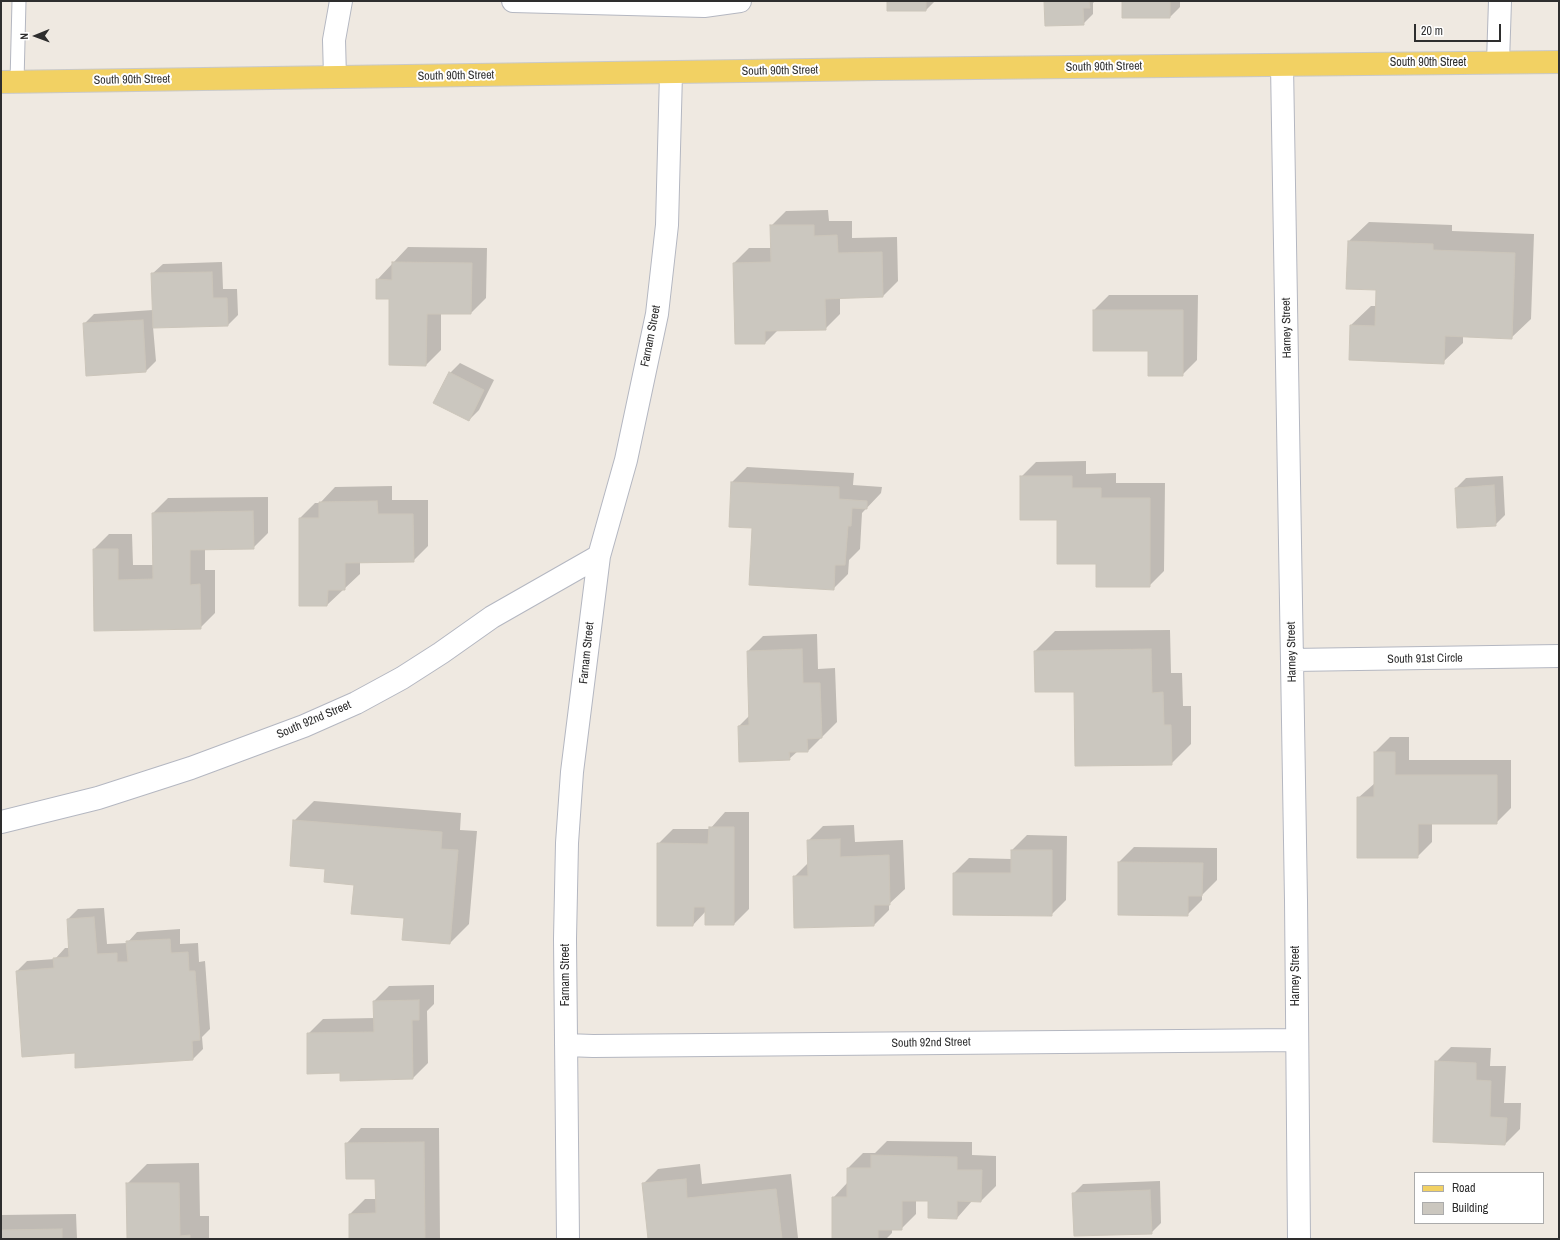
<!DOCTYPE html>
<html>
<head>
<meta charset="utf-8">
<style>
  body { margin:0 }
  #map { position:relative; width:1560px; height:1240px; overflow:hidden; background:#efe9e1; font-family:"Archivo Narrow",sans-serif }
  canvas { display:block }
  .frame { position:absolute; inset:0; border:2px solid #2e2e2e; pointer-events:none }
  .legend { position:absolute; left:1414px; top:1172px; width:130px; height:52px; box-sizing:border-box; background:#fff; border:1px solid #ababab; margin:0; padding:5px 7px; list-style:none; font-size:12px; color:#2e2e2e }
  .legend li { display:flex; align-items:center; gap:8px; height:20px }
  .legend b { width:20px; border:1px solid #ababab }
  .north { position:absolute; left:16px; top:16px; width:40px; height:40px; -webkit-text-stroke:3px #fff; paint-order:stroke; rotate:269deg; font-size:11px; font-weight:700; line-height:16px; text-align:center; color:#2e2e2e }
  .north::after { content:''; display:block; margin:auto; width:14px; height:18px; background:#2e2e2e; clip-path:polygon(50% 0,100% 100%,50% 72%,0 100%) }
  .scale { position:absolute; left:1414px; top:24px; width:87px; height:18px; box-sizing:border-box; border:2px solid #2e2e2e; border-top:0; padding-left:5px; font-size:12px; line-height:14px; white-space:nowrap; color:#2e2e2e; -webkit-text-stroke:3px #fff; paint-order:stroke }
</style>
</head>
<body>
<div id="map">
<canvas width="1560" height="1240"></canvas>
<div class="frame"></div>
<ul class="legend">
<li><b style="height:5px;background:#f2d163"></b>Road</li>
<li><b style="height:11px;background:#cbc7bf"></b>Building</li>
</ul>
<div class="north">N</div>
<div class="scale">20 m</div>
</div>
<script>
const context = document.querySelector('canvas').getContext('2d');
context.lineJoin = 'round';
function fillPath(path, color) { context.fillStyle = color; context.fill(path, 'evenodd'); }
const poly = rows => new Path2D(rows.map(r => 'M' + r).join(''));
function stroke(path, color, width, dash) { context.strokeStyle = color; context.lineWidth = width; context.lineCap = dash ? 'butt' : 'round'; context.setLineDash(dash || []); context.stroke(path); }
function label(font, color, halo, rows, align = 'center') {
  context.font = font + ' "Archivo Narrow",sans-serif'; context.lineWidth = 4; context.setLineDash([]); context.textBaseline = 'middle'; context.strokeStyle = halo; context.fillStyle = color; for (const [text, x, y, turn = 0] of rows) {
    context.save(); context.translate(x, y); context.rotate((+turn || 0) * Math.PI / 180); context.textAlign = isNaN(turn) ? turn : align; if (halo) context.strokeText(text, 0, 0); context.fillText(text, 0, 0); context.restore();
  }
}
const shadow = poly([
  [888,1,935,1,926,10],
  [1045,1,1095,1,1093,3,1093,14,1083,24],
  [1123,1,1180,1,1180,7,1170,17],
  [828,210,829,221,852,221,852,238,897,237,898,281,883,296,840,297,840,314,825,329,778,330,765,343,734,263,749,248,772,248,771,226,786,211],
  [1369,222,1452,225,1452,231,1534,234,1531,319,1511,338,1463,336,1463,343,1443,362,1351,325,1371,306,1376,306,1377,289,1349,241],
  [408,247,487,248,486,298,471,313,441,313,441,350,426,365,390,298,377,280],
  [222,262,223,289,237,289,238,315,228,325,153,327,156,361,146,371,84,324,94,314,153,310,152,274,163,264],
  [1109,295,1198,295,1197,360,1182,375,1094,310],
  [460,363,494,380,479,410,469,420,450,373],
  [1086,461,1086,474,1116,473,1116,483,1165,483,1164,571,1149,586,1097,563,1021,477,1036,462],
  [747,467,854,473,853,485,882,487,881,493,862,513,860,549,849,560,848,574,833,589,753,527,730,526,732,482],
  [1503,476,1505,515,1495,525,1456,488,1466,478],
  [392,486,392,500,428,500,428,546,413,561,360,561,360,574,327,605,300,518,315,503,320,503,335,487],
  [268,497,268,533,253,548,205,549,205,570,215,570,215,613,200,628,95,630,94,549,109,534,132,534,133,565,154,565,153,513,168,498],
  [1170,630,1171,673,1182,673,1183,706,1191,706,1191,744,1171,764,1075,691,1035,651,1055,631],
  [817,634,818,669,835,668,837,722,808,751,798,751,789,759,739,726,750,715,748,651,763,636],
  [1390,737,1409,737,1409,760,1511,760,1511,808,1496,823,1432,823,1432,842,1417,857,1358,798,1375,783,1375,752],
  [314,801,461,813,460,830,477,831,469,924,450,943,405,917,355,884,326,868,294,821],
  [725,812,749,812,749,909,734,924,706,911,693,925,658,844,673,829,710,829],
  [854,825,855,842,903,840,905,889,889,904,889,910,874,925,794,877,809,862,808,841,823,826],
  [1027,835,1067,836,1066,900,1051,915,954,914,954,873,969,858,1012,859,1012,850],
  [1134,847,1217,848,1217,880,1202,895,1202,900,1187,915,1119,862],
  [104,908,107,944,127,943,137,932,180,929,180,944,198,943,199,962,205,961,210,1029,202,1037,203,1049,193,1059,75,1052,17,971,27,961,55,959,65,948,70,948,68,919,78,909],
  [434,985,434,1004,427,1011,428,1063,413,1078,341,1072,308,1034,323,1019,375,1018,374,1001,389,986],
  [1451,1047,1491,1048,1490,1066,1506,1066,1504,1103,1521,1103,1520,1129,1505,1144,1436,1062],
  [361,1128,439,1128,440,1239,350,1239,350,1214,365,1199,376,1199,376,1178,346,1144],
  [887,1141,972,1142,972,1155,996,1156,996,1186,981,1201,972,1201,957,1218,929,1200,916,1200,916,1214,901,1229,892,1229,892,1233,886,1239,833,1239,833,1198,848,1182,848,1168,863,1153,875,1153],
  [199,1163,200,1216,209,1216,209,1239,128,1239,127,1184,147,1164],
  [700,1164,702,1184,791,1174,798,1238,649,1239,643,1184,658,1169],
  [1160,1181,1161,1223,1151,1233,1073,1194,1083,1184],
  [76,1214,77,1239,1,1239,1,1215]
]);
const building = poly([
  [887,1,926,1,926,11,887,11,887,1],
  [1044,1,1089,1,1090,8,1083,8,1084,25,1045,26,1044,1],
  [1122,1,1170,1,1170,18,1122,18,1122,1],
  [770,225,814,225,814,236,837,235,838,253,882,252,883,297,825,299,826,330,765,331,765,344,735,344,733,263,771,262,770,225],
  [1348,241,1433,244,1433,250,1515,253,1512,339,1445,336,1444,364,1349,360,1350,325,1375,326,1376,290,1346,289,1348,241],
  [392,262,472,263,471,314,427,314,426,366,389,365,389,299,376,299,376,279,392,280,392,262],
  [212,272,213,298,227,298,228,326,153,328,151,273,212,272],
  [1093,310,1183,310,1183,376,1148,376,1148,351,1093,351,1093,310],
  [143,320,146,372,86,376,83,323,143,320],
  [449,372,484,390,469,421,433,403,449,372],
  [1020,476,1072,476,1072,488,1101,488,1101,498,1150,498,1150,587,1096,587,1096,564,1057,564,1057,520,1020,520,1020,476],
  [731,482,839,487,839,499,867,501,867,509,852,508,851,526,848,526,845,565,835,565,834,590,749,585,752,528,729,527,731,482],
  [1494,485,1496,526,1457,528,1455,488,1494,485],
  [377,501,378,514,413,514,414,562,345,563,345,590,328,590,327,606,299,606,299,518,319,518,319,502,377,501],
  [253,511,254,549,190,550,190,585,200,584,201,629,94,631,93,549,118,549,118,580,153,579,152,513,253,511],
  [802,649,803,683,820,683,822,738,807,739,808,752,789,752,790,760,739,762,738,726,749,725,747,651,802,649],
  [1151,649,1152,693,1163,692,1164,725,1171,725,1172,765,1075,766,1074,692,1035,692,1034,651,1151,649],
  [1374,752,1395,752,1395,775,1497,775,1497,824,1418,824,1418,858,1357,858,1357,797,1374,797,1374,752],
  [293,820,442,832,441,849,458,850,450,944,402,940,404,918,351,914,354,885,324,882,325,869,290,866,293,820],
  [709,827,734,827,734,925,705,925,705,907,694,907,693,926,657,926,657,843,708,844,709,827],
  [840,839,840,857,889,855,890,905,874,905,874,926,794,928,793,876,808,876,807,840,840,839],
  [1011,850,1052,850,1052,916,953,915,953,873,1011,873,1011,850],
  [1118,862,1203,863,1202,896,1188,896,1188,916,1118,915,1118,862],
  [94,917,97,954,117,953,117,962,128,962,126,941,170,939,171,953,188,952,189,971,195,971,200,1040,192,1041,193,1060,75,1068,75,1053,22,1057,16,971,54,968,53,958,69,957,67,919,94,917],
  [419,1000,419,1020,412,1020,413,1079,340,1081,340,1073,307,1074,307,1033,374,1032,373,1001,419,1000],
  [1435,1061,1476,1063,1476,1080,1491,1081,1490,1117,1507,1118,1505,1145,1433,1142,1435,1061],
  [424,1142,425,1239,349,1239,349,1214,376,1213,375,1179,346,1179,345,1143,424,1142],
  [871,1155,957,1157,957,1170,982,1170,981,1202,957,1201,957,1219,928,1218,928,1201,902,1201,902,1230,878,1230,878,1239,832,1239,832,1197,847,1197,847,1168,871,1168,871,1155],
  [686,1179,687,1198,776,1189,782,1239,648,1239,642,1183,686,1179],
  [126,1183,179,1183,180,1236,190,1235,190,1239,127,1239,126,1183],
  [1150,1190,1152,1234,1074,1236,1072,1193,1150,1190],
  [62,1229,62,1239,1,1239,1,1230,62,1229]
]);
const service = poly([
  [17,82,19,1]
]);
const minor = poly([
  [513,1,704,6,740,1],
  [1498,62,1500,1],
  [1282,65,1296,900,1299,1239],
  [335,77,334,40,341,1],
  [1292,660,1559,656],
  [1,822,98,798,191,768,304,726,356,703,402,678,441,653,492,617,599,556],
  [566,1045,593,1046,1297,1040],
  [568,1239,565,939,567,843,572,772,599,556,626,460,657,314,667,225,671,73]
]);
const primary = poly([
  [1,82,878,69,1559,62]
]);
const streetNames = [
  ["South 90th Street",1428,63],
  ["South 90th Street",1104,67,-1],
  ["South 90th Street",780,71,-1],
  ["South 90th Street",456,76,-1],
  ["South 90th Street",132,80,-1],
  ["Harney Street",1287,328,-91],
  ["Farnam Street",651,336,-79],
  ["Harney Street",1292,652,-91],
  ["Farnam Street",587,653,-84],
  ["South 91st Circle",1425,659,-1],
  ["South 92nd Street",314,720,-23],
  ["Farnam Street",566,975,-90],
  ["Harney Street",1296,976,-90],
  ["South 92nd Street",931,1043,-1]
];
fillPath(shadow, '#0003');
fillPath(building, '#cbc7bf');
stroke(building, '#cbc5ba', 1);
stroke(service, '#b4b7c1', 15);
stroke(minor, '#b4b7c1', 24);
stroke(primary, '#c9c9c9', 24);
stroke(service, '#fff', 13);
stroke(minor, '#fff', 22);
stroke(primary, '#f2d163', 22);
label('12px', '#2e2e2e', '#fff', streetNames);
</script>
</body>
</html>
